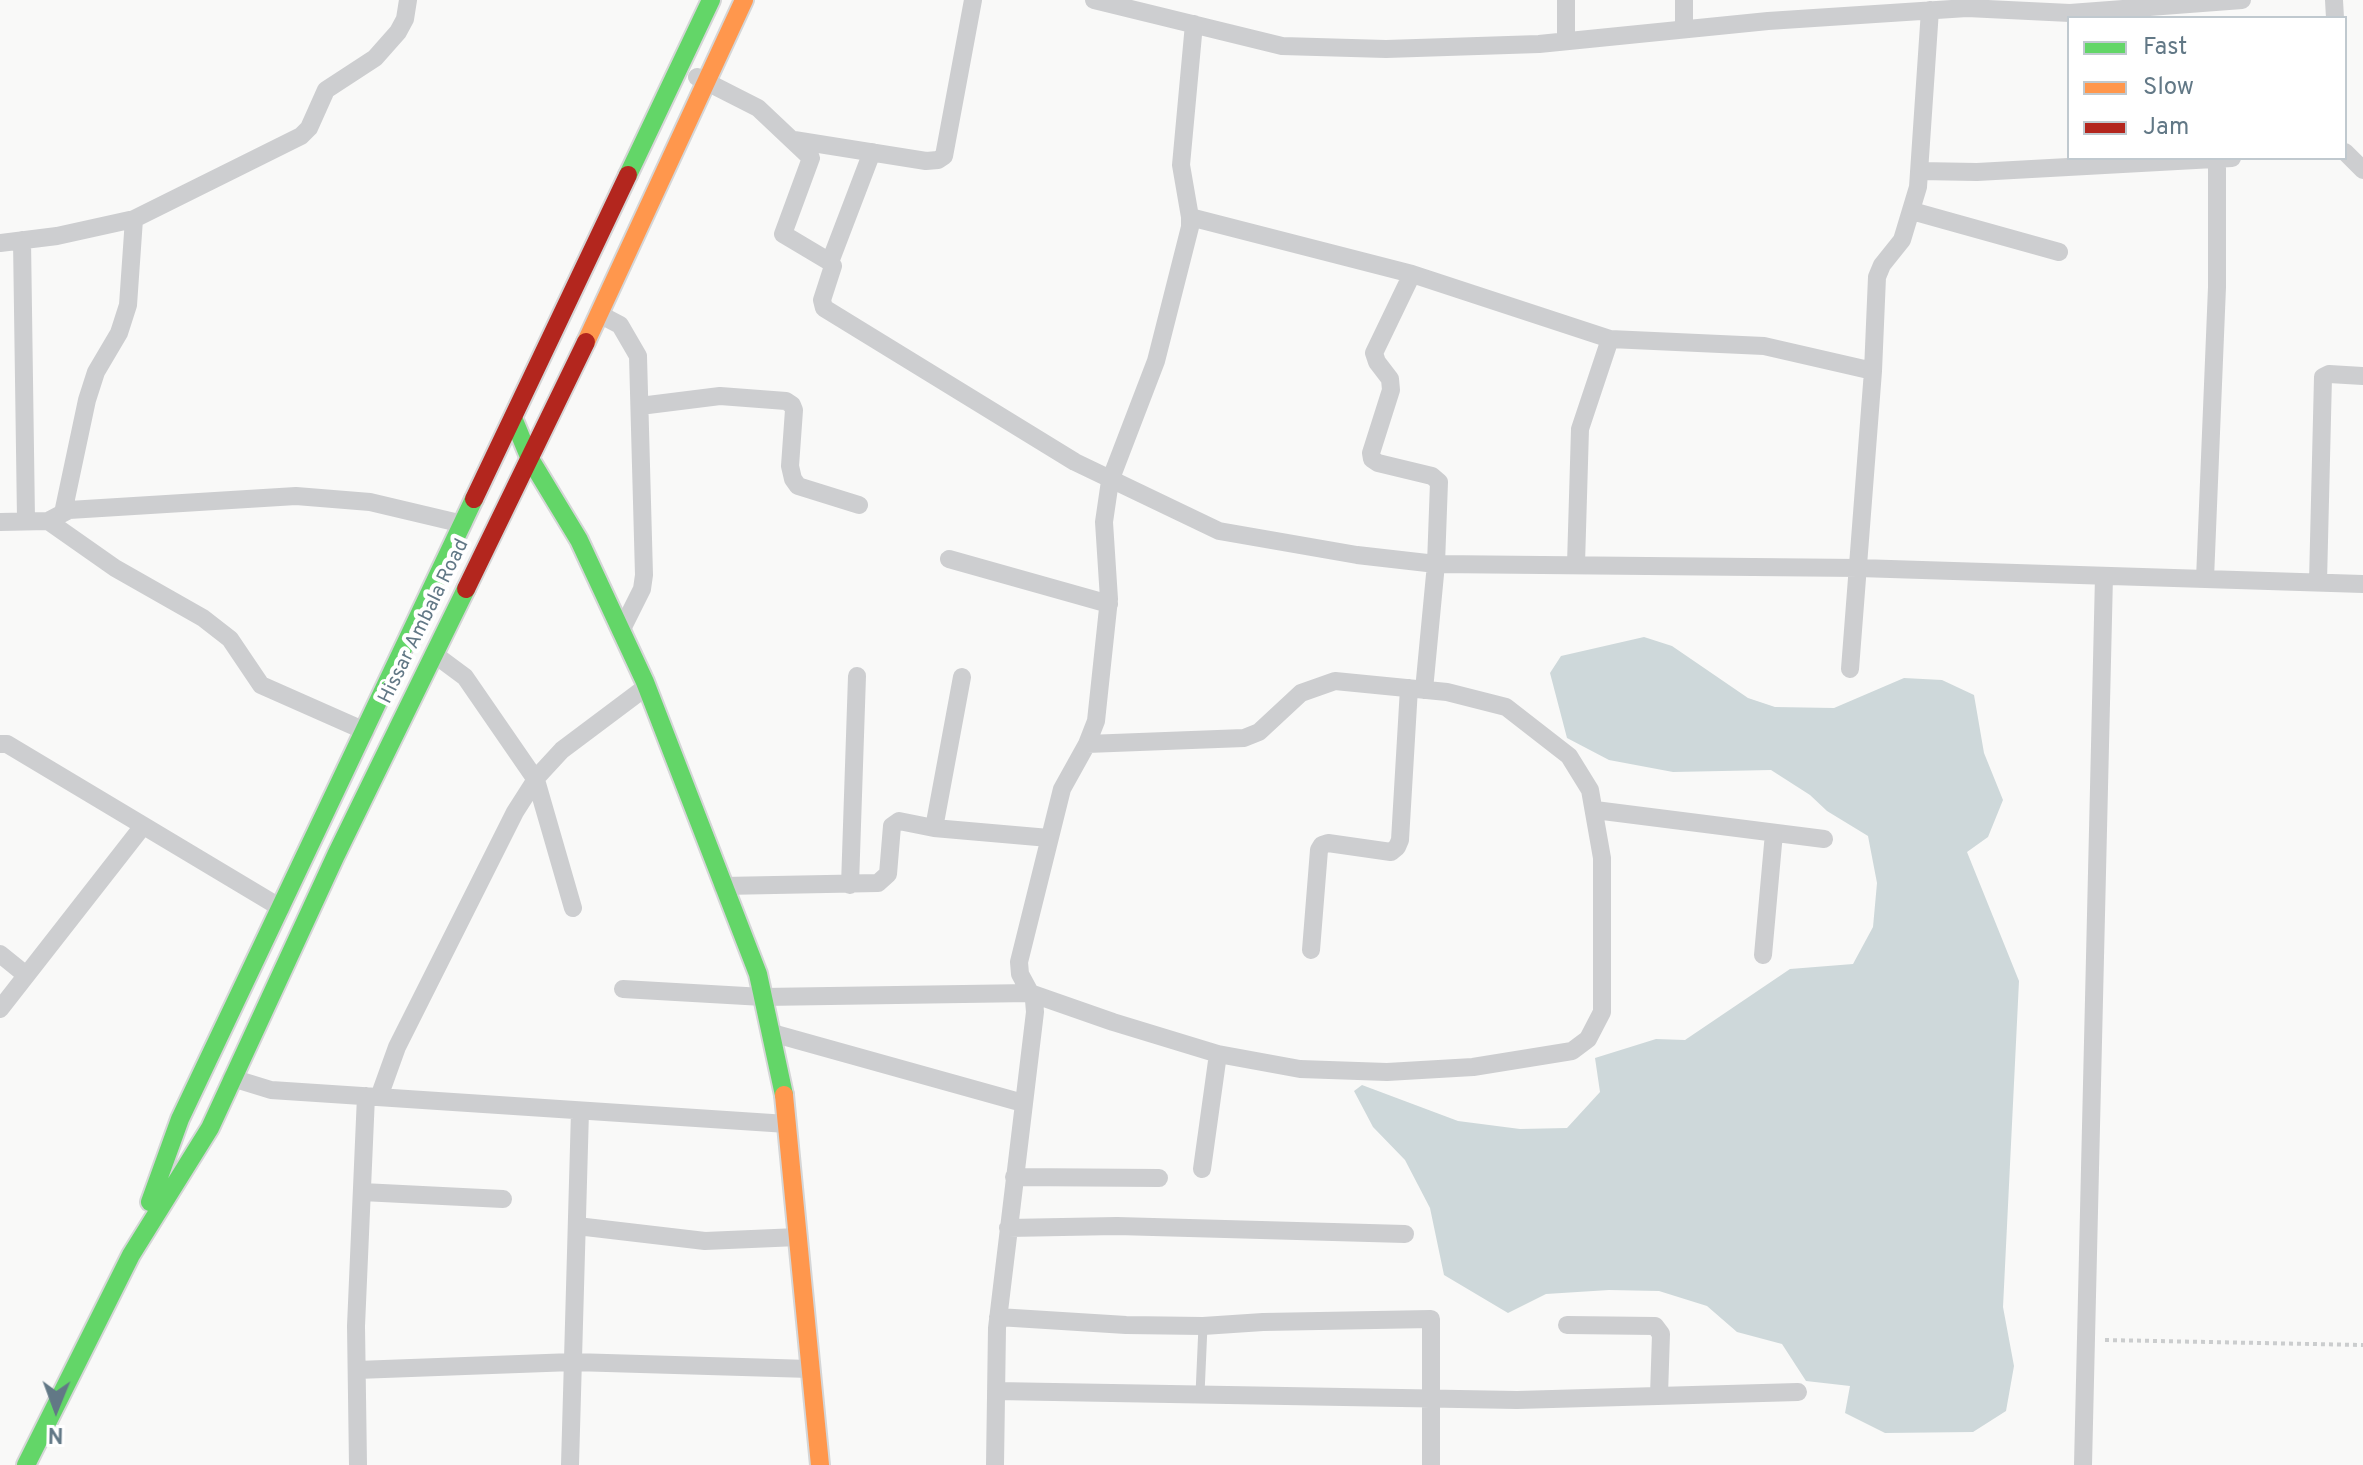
<!DOCTYPE html>
<html>
<head>
<meta charset="utf-8">
<style>
  body { margin:0 }
  #map { position:relative; width:2363px; height:1465px; overflow:hidden; background:#f9f9f8; font-family:Overpass,sans-serif }
  canvas { display:block }
  .legend { position:absolute; left:2067px; top:16px; width:280px; height:144px; box-sizing:border-box; background:#fff; border:2px solid #c0c9cf; margin:0; padding:10px 14px; list-style:none; font-size:24px; color:#627886 }
  .legend li { display:flex; align-items:center; gap:16px; height:40px }
  .legend b { width:40px; border:2px solid #c0c9cf }
  .north { position:absolute; left:16px; top:1369px; width:80px; height:80px; -webkit-text-stroke:6px #fff; paint-order:stroke; rotate:181deg; font-size:22px; font-weight:700; line-height:32px; text-align:center; color:#627886 }
  .north::after { content:''; display:block; margin:auto; width:28px; height:36px; background:#627886; clip-path:polygon(50% 0,100% 100%,50% 72%,0 100%) }
</style>
</head>
<body>
<div id="map">
<canvas width="2363" height="1465"></canvas>
<ul class="legend">
<li><b style="height:10px;background:#63d668"></b>Fast</li>
<li><b style="height:10px;background:#ff974d"></b>Slow</li>
<li><b style="height:10px;background:#b3261e"></b>Jam</li>
</ul>
<div class="north">N</div>
</div>
<script>
const context = document.querySelector('canvas').getContext('2d');
context.lineJoin = 'round';
function fillPath(path, color) { context.fillStyle = color; context.fill(path, 'evenodd'); }
const poly = rows => new Path2D(rows.map(r => 'M' + r).join(''));
function stroke(path, color, width, dash) { context.strokeStyle = color; context.lineWidth = width; context.lineCap = dash ? 'butt' : 'round'; context.setLineDash(dash || []); context.stroke(path); }
function label(font, color, halo, rows, align = 'center') {
  context.font = font + ' Overpass,sans-serif'; context.lineWidth = 8; context.setLineDash([]); context.textBaseline = 'middle'; context.strokeStyle = halo; context.fillStyle = color; for (const [text, x, y, turn = 0] of rows) {
    context.save(); context.translate(x, y); context.rotate((+turn || 0) * Math.PI / 180); context.textAlign = isNaN(turn) ? turn : align; if (halo) context.strokeText(text, 0, 0); context.fillText(text, 0, 0); context.restore();
  }
}
const water = poly([
  [1644,637,1672,646,1748,698,1775,707,1834,708,1904,678,1942,680,1974,695,1984,753,2003,800,1988,837,1967,852,2019,981,2003,1307,2014,1366,2006,1411,1973,1432,1885,1433,1845,1413,1850,1386,1806,1381,1782,1344,1737,1332,1707,1306,1659,1291,1609,1290,1546,1294,1508,1313,1444,1275,1430,1208,1405,1160,1373,1127,1354,1091,1362,1085,1458,1121,1520,1129,1567,1128,1600,1092,1595,1058,1656,1039,1685,1040,1790,969,1853,964,1873,927,1877,883,1868,836,1827,811,1810,795,1771,770,1673,772,1609,760,1567,738,1550,673,1561,656]
]);
const path = poly([
  [2105,1340,2363,1345]
]);
const lane = poly([
  [1200,1394,1203,1326]
]);
const street = poly([
  [1094,0,1282,46,1386,49,1539,44,1768,21,1967,8,2070,13,2242,0],
  [1566,0,1566,41],
  [1684,0,1684,29],
  [2334,0,2335,18],
  [697,77,758,108,811,158,783,234,830,262,833,266,822,300,824,308,1075,462,1219,531,1357,555,1436,564,1859,568,2363,584],
  [794,140,926,161,938,160,944,156,973,0],
  [2345,152,2363,170],
  [1919,171,1977,172,2232,158],
  [1912,211,2059,252],
  [1190,217,1412,274,1610,339,1764,346,1873,371],
  [22,240,26,519],
  [0,243,57,236,134,219,301,136,309,128,326,90,375,58,398,32,405,19,408,0],
  [830,262,872,152],
  [1412,274,1374,353,1377,362,1390,379,1391,390,1371,453,1372,459,1378,463,1432,476,1439,482,1436,564,1424,690],
  [599,314,620,325,638,356,644,575,642,589,621,631],
  [640,406,720,396,786,401,792,405,794,410,790,466,793,479,798,486,859,505],
  [63,513,87,400,96,372,119,333,128,305,134,219],
  [48,521,115,568,203,618,230,639,261,685,365,731],
  [0,522,48,521,69,510,296,496,370,502,463,524],
  [949,559,1109,604],
  [1576,564,1580,429,1610,339],
  [2205,579,2217,287,2217,160],
  [2318,582,2323,377,2329,374,2363,376],
  [434,654,465,677,536,780,573,908],
  [1850,669,1873,371,1877,277,1882,265,1902,240,1918,187,1930,10],
  [0,744,7,744,281,908],
  [1595,810,1824,839],
  [934,828,962,677],
  [850,885,857,676],
  [723,886,878,883,888,874,892,826,899,821,934,828,1049,838],
  [1311,950,1319,850,1322,845,1328,843,1391,852,1397,847,1400,840,1409,688],
  [0,954,26,975],
  [1763,955,1774,833],
  [623,989,763,997,1030,993,1113,1022,1218,1054,1300,1069,1387,1072,1473,1067,1572,1051,1588,1039,1602,1012,1602,858,1590,790,1569,756,1506,707,1447,692,1335,681,1301,693,1259,732,1244,738,1087,744],
  [0,1009,143,826],
  [772,1033,1023,1103],
  [232,1078,271,1090,787,1124],
  [379,1097,397,1047,515,812,538,776,562,750,646,687],
  [1202,1169,1218,1054],
  [1014,1177,1159,1178],
  [362,1192,503,1199],
  [577,1226,705,1241,798,1237],
  [1008,1228,1117,1226,1405,1234],
  [998,1317,1126,1325,1203,1326,1263,1322,1431,1319,1431,1465],
  [1567,1325,1655,1326,1661,1334,1659,1395],
  [357,1370,573,1362,810,1369],
  [996,1391,1517,1400,1798,1392],
  [358,1465,356,1326,366,1096],
  [570,1465,580,1111],
  [995,1465,997,1328,1035,1012,1034,1000,1020,974,1019,962,1062,789,1087,744,1096,721,1109,599,1104,522,1110,481,1156,361,1190,227,1190,217,1181,165,1194,24],
  [2083,1465,2104,576]
]);
const fast = poly([
  [628,175,711,0],
  [513,418,530,459,579,540,645,682,758,974,784,1095],
  [150,1202,180,1119,474,499],
  [26,1465,131,1255,210,1128,336,855,466,589]
]);
const slow = poly([
  [586,342,744,0],
  [784,1095,820,1465]
]);
const jam = poly([
  [474,499,628,175],
  [466,589,586,342]
]);
const streetNames = [
  ["Hissar Ambala Road",425,622,-64]
];
fillPath(water, '#ced8da');
stroke(fast, '#d5d6d7', 22);
stroke(slow, '#d5d6d7', 22);
stroke(jam, '#d5d6d7', 22);
stroke(path, '#cbcdce', 4, [4, 4]);
stroke(lane, '#cdced0', 9);
stroke(street, '#cdced0', 18);
stroke(fast, '#63d668', 18);
stroke(slow, '#ff974d', 18);
stroke(jam, '#b3261e', 18);
label('20px', '#627886', '#fff', streetNames);
</script>
</body>
</html>
